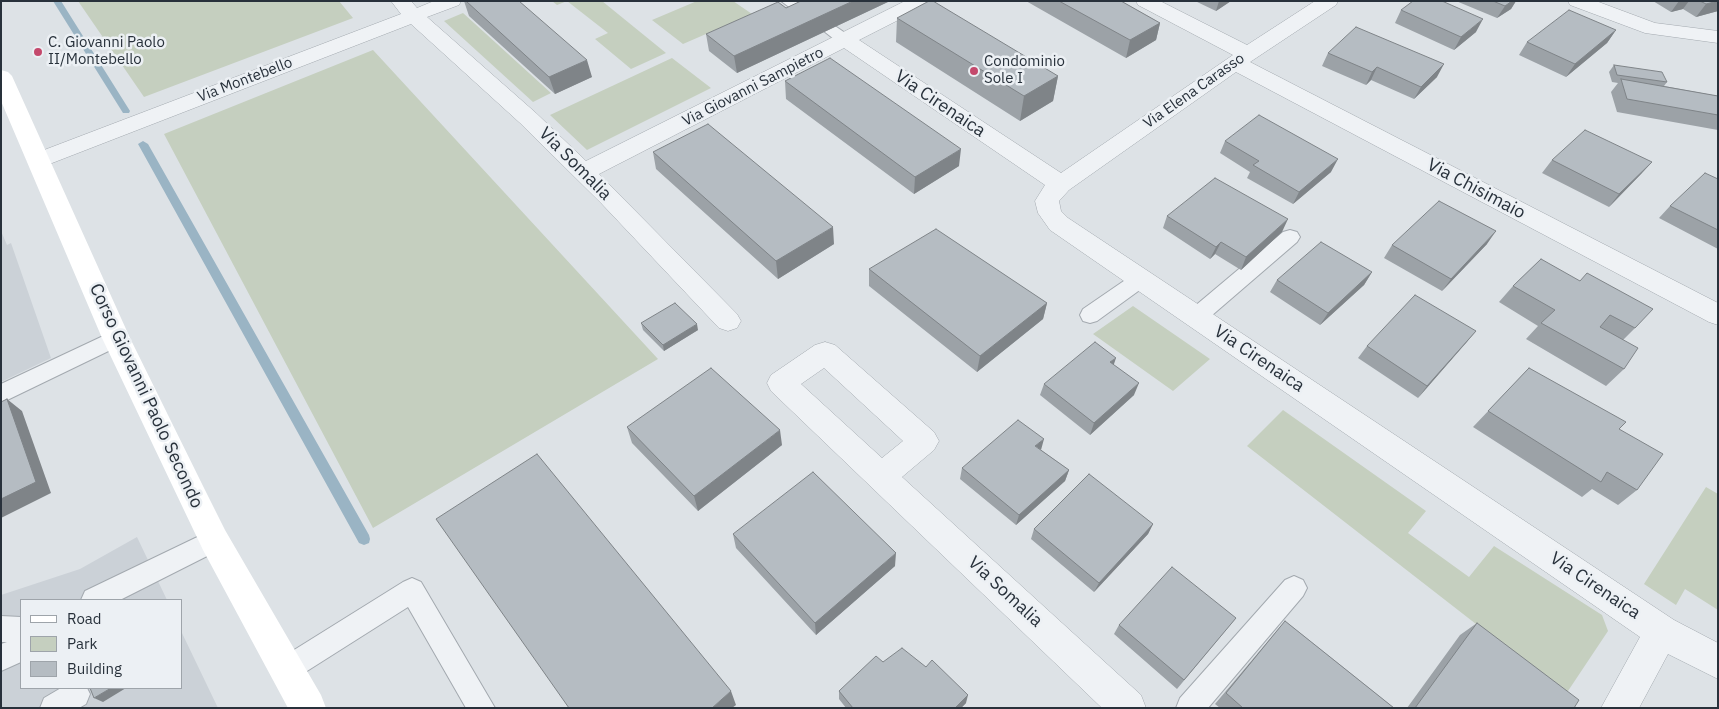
<!DOCTYPE html>
<html>
<head>
<meta charset="utf-8">
<style>
  body { margin:0 }
  #map { position:relative; width:1719px; height:709px; overflow:hidden; background:#dde2e6; font-family:"IBM Plex Sans",sans-serif }
  canvas { display:block }
  .frame { position:absolute; inset:0; border:2px solid #28313b; pointer-events:none }
  .legend { position:absolute; left:20px; top:599px; width:162px; height:90px; box-sizing:border-box; background:#ecf0f4; border:1px solid #9ea4aa; margin:0; padding:6px 9px; list-style:none; font-size:15px; color:#28313b }
  .legend li { display:flex; align-items:center; gap:10px; height:25px }
  .legend b { width:25px; border:1px solid #9ea4aa }
</style>
</head>
<body>
<div id="map">
<canvas width="1719" height="709"></canvas>
<div class="frame"></div>
<ul class="legend">
<li><b style="height:6px;background:#fff"></b>Road</li>
<li><b style="height:14px;background:#c5cfbf"></b>Park</li>
<li><b style="height:14px;background:#b5bcc2"></b>Building</li>
</ul>
</div>
<script>
const context = document.querySelector('canvas').getContext('2d');
context.lineJoin = 'round';
function fillPath(path, color) { context.fillStyle = color; context.fill(path, 'evenodd'); }
const poly = rows => new Path2D(rows.map(r => 'M' + r).join(''));
function stroke(path, color, width, dash) { context.strokeStyle = color; context.lineWidth = width; context.lineCap = dash ? 'butt' : 'round'; context.setLineDash(dash || []); context.stroke(path); }
function label(font, color, halo, rows, align = 'center') {
  context.font = font + ' "IBM Plex Sans",sans-serif'; context.lineWidth = 5; context.setLineDash([]); context.textBaseline = 'middle'; context.strokeStyle = halo; context.fillStyle = color; for (const [text, x, y, turn = 0] of rows) {
    context.save(); context.translate(x, y); context.rotate((+turn || 0) * Math.PI / 180); context.textAlign = isNaN(turn) ? turn : align; if (halo) context.strokeText(text, 0, 0); context.fillText(text, 0, 0); context.restore();
  }
}
const built = poly([
  [1,231,7,245,11,243,51,358,1,382],
  [137,537,167,600,21,600,21,688,181,688,181,631,218,708,1,708,1,595,80,569]
]);
const green = poly([
  [78,1,339,1,353,18,144,97],
  [552,1,602,1,666,53,631,69,595,39,608,33,567,1,557,5],
  [697,1,733,1,752,14,683,44,652,20],
  [463,13,551,93,533,102,444,21],
  [373,50,658,359,373,528,164,134],
  [672,58,711,88,587,150,550,115],
  [1133,306,1210,359,1173,391,1093,334],
  [1283,410,1426,511,1408,533,1469,577,1494,546,1602,615,1608,631,1566,694,1247,446],
  [1706,487,1718,494,1718,610,1685,589,1676,605,1644,584]
]);
const stream = poly([
  [53,1,61,1,130,111,129,113,123,113,53,1],
  [143,141,148,144,369,535,370,539,369,543,364,545,359,543,138,144,143,141]
]);
const service = poly([
  [781,1,798,1,817,15,814,18,804,18,781,1],
  [830,24,835,26,851,37,853,40,851,43,839,43,825,32,822,29,825,26,830,24],
  [1290,230,1297,232,1300,237,1297,242,1203,323,1196,325,1189,323,1186,317,1189,311,1283,232,1290,230],
  [1141,272,1148,274,1151,279,1148,284,1097,321,1090,323,1083,321,1080,315,1083,309,1134,274,1141,272],
  [116,330,123,332,126,338,123,344,1,403,1,384,116,330],
  [214,529,223,532,226,540,223,548,120,600,81,600,85,591,214,529],
  [1294,576,1303,580,1307,588,1303,596,1208,708,1176,708,1180,698,1285,580,1294,576],
  [412,578,421,582,495,708,466,708,408,607,296,678,287,682,278,678,274,669,278,660,403,582,412,578],
  [1,616,21,617,21,662,1,671,1,644,7,642,1,642,1,616],
  [61,688,87,688,90,694,86,704,79,708,40,708,44,698,61,688]
]);
const minor = poly([
  [391,1,411,1,417,8,434,1,461,1,459,5,427,17,536,113,586,161,905,1,930,1,928,5,859,40,1061,173,1233,55,1138,5,1136,1,1160,1,1247,45,1315,1,1338,1,1336,5,1250,62,1718,303,1718,325,1709,322,1236,72,1069,190,1059,201,1061,211,1068,218,1674,620,1718,643,1718,679,1668,654,1639,708,1601,708,1640,637,1050,230,1038,213,1035,201,1045,185,844,48,599,174,737,314,741,321,737,328,728,331,719,328,601,203,520,123,411,24,47,165,39,168,31,165,27,160,31,155,401,14,391,1],
  [1568,1,1596,1,1655,23,1718,31,1718,43,1645,33,1570,5,1568,1],
  [825,342,835,345,934,432,939,441,934,450,902,477,1141,695,1146,708,1102,708,771,391,767,383,771,375,815,345,825,342],
  [824,368,903,441,882,458,801,384,824,368]
]);
const secondary = poly([
  [1,70,8,72,12,76,130,338,203,486,225,530,321,695,326,708,288,708,203,550,102,338,1,101,1,70]
]);
const wall = poly([
  [464,1,519,1,592,77,555,94,469,16],
  [890,1,737,73,709,51,706,34,786,8],
  [1026,1,1121,1,1160,23,1156,40,1126,58],
  [1195,1,1231,1,1216,11],
  [1456,1,1516,1,1511,9,1497,18],
  [1653,1,1718,1,1718,11,1696,17,1683,9,1671,12],
  [1401,10,1476,32,1454,50,1395,23],
  [897,18,1058,76,1053,101,1020,121,896,42],
  [1616,30,1607,43,1566,77,1519,55,1527,42],
  [1328,53,1437,77,1414,99,1371,80,1366,85,1322,66],
  [1614,65,1667,82,1664,86,1718,96,1718,130,1617,112,1611,92,1618,83,1612,82,1609,72],
  [785,81,959,166,914,194,786,99],
  [1225,141,1331,172,1293,204,1247,178,1250,172,1220,153],
  [653,152,834,244,778,279,656,169],
  [1552,160,1652,162,1641,174,1609,207,1542,173],
  [1718,179,1718,249,1659,218,1670,206],
  [1167,216,1282,232,1241,270,1215,254,1210,259,1163,228],
  [1487,244,1442,291,1384,258,1392,245],
  [1541,259,1635,328,1623,340,1624,369,1606,386,1526,339,1538,326,1499,302,1513,286],
  [869,269,1047,303,1043,319,977,372,869,286],
  [1372,272,1364,285,1320,325,1270,292,1277,280],
  [641,323,698,330,664,351,643,330],
  [1476,331,1418,398,1358,358,1367,346],
  [1114,365,1134,395,1090,435,1040,395,1044,384],
  [1529,368,1619,429,1637,490,1618,505,1592,489,1582,497,1473,427],
  [627,427,782,445,698,511,632,443],
  [1041,450,1069,470,1065,481,1016,525,960,479,962,468],
  [1153,524,1148,534,1094,592,1031,539,1034,529],
  [733,534,895,566,816,635,736,548],
  [1236,618,1177,689,1114,634,1119,625],
  [1285,621,1394,708,1220,708,1215,704,1274,634],
  [1477,623,1574,708,1407,708,1460,635],
  [883,662,966,703,961,708,846,708,839,699,839,691]
]);
const shadedWall = poly([
  [853,1,890,1,737,73,734,56],
  [1219,1,1231,1,1216,11],
  [1512,1,1516,1,1511,9,1497,18,1505,6],
  [1679,1,1689,1,1683,9,1671,12],
  [1718,1,1718,11,1696,17,1706,4],
  [1483,19,1476,32,1454,50,1461,37],
  [1160,23,1156,40,1126,58,1130,40],
  [1616,30,1607,43,1566,77,1575,64],
  [587,60,592,77,555,94,549,77],
  [1444,64,1437,77,1414,99,1421,87],
  [1377,67,1371,80,1366,85,1372,72],
  [1058,76,1053,101,1020,121,1024,96],
  [961,149,959,166,914,194,915,177],
  [1338,159,1331,172,1293,204,1299,192],
  [1652,162,1641,174,1609,207,1619,194],
  [1288,219,1282,232,1241,270,1246,257],
  [833,227,834,244,778,279,776,261],
  [1496,231,1487,244,1442,291,1451,279],
  [1221,242,1215,254,1210,259,1216,247],
  [1372,272,1364,285,1320,325,1328,313],
  [1047,303,1043,319,977,372,980,356],
  [697,324,698,330,664,351,663,345],
  [1476,331,1466,343,1418,398,1427,386],
  [1116,358,1112,370,1110,362],
  [1139,383,1134,395,1090,435,1094,423],
  [7,399,22,411,51,493,1,518,1,499],
  [780,430,782,445,698,511,694,496],
  [1044,439,1041,450,1035,446],
  [1069,470,1065,481,1016,525,1019,515],
  [1153,524,1148,534,1094,592,1099,583],
  [896,553,895,566,816,635,815,623],
  [111,688,126,688,103,702,94,698],
  [731,691,736,705,732,708,712,708],
  [968,695,966,703,961,708,955,708]
]);
const building = poly([
  [466,1,519,1,587,60,549,77,466,1],
  [801,1,853,1,734,56,706,34,778,2,786,8,801,1],
  [929,1,933,1,1058,76,1024,96,897,18,929,1],
  [1059,1,1121,1,1160,23,1130,40,1059,1],
  [1413,1,1442,1,1483,19,1461,37,1401,10,1413,1],
  [1493,1,1512,1,1505,6,1493,1],
  [1700,1,1718,1,1706,4,1700,1],
  [1569,10,1616,30,1575,64,1527,42,1569,10],
  [1356,27,1444,64,1421,87,1377,67,1372,72,1328,53,1356,27],
  [830,58,961,149,915,177,785,81,830,58],
  [1614,65,1662,72,1667,82,1617,75,1614,65],
  [1621,79,1718,96,1718,115,1627,99,1621,79],
  [1259,115,1338,159,1299,192,1253,165,1259,161,1225,141,1259,115],
  [708,124,833,227,776,261,653,152,708,124],
  [1585,130,1652,162,1619,194,1552,160,1585,130],
  [1705,173,1718,179,1718,230,1670,206,1705,173],
  [1215,178,1288,219,1246,257,1221,242,1216,247,1167,216,1215,178],
  [1439,201,1496,231,1451,279,1392,245,1439,201],
  [936,229,1047,303,980,356,869,269,936,229],
  [1321,242,1372,272,1328,313,1277,280,1321,242],
  [1541,259,1580,281,1587,273,1653,309,1635,328,1610,315,1600,327,1638,348,1624,369,1541,323,1555,310,1513,286,1541,259],
  [1415,295,1476,331,1427,386,1367,346,1415,295],
  [675,303,697,324,663,345,641,323,675,303],
  [1095,342,1116,358,1110,362,1139,383,1094,423,1044,384,1095,342],
  [711,368,780,430,694,496,627,427,711,368],
  [1529,368,1626,422,1619,429,1663,454,1637,490,1607,472,1601,482,1488,411,1529,368],
  [7,399,36,482,1,499,1,402,7,399],
  [1018,420,1044,439,1035,446,1069,470,1019,515,962,468,1018,420],
  [537,454,731,691,712,708,569,708,436,519,537,454],
  [813,472,896,553,815,623,733,534,813,472],
  [1089,474,1153,524,1099,583,1034,529,1089,474],
  [1172,567,1236,618,1184,680,1119,625,1172,567],
  [1285,621,1394,708,1243,708,1226,693,1285,621],
  [1477,623,1579,700,1574,708,1415,708,1477,623],
  [902,648,926,667,932,660,968,695,955,708,853,708,839,691,876,656,883,662,902,648],
  [90,688,111,688,94,698,90,688]
]);
const markers = [
  [38,52,5,"#c4496c"],
  [974,71,5,"#c4496c"]
];
const farPoinames = [
  ["C. Giovanni Paolo",48,43],
  ["II/Montebello",48,60],
  ["Condominio",984,62],
  ["Sole I",984,79]
];
const farStreetnames = [
  ["Via Montebello",245,80,-21],
  ["Via Giovanni Sampietro",753,87,-27],
  ["Via Elena Carasso",1194,91,-35]
];
const streetNames = [
  ["Via Cirenaica",940,104,34],
  ["Via Somalia",575,164,45],
  ["Via Chisimaio",1476,189,28],
  ["Via Cirenaica",1259,359,34],
  ["Corso Giovanni Paolo Secondo",146,396,65],
  ["Via Cirenaica",1595,586,34],
  ["Via Somalia",1005,592,43]
];
fillPath(built, '#cbd1d7');
fillPath(green, '#c5cfbf');
fillPath(stream, '#9ab4c4');
stroke(service, '#a3a9af', 2);
stroke(minor, '#a3a9af', 1);
fillPath(service, '#eff2f5');
fillPath(minor, '#eff2f5');
fillPath(secondary, '#fff');
fillPath(wall, '#9ca2a7');
fillPath(shadedWall, '#7f8488');
fillPath(building, '#b5bcc2');
stroke(building, '#7f8488', 1);
for (const [x, y, r, color] of markers) { const dot = new Path2D(); dot.arc(x, y, r, 0, 2 * Math.PI); context.fillStyle = color; context.fill(dot); stroke(dot, '#ecf0f4', 2); }
label('15px', '#28313b', '#ecf0f4', farPoinames, 'left');
label('15px', '#28313b', '#ecf0f4', farStreetnames);
label('18px', '#28313b', '#ecf0f4', streetNames);
</script>
</body>
</html>
